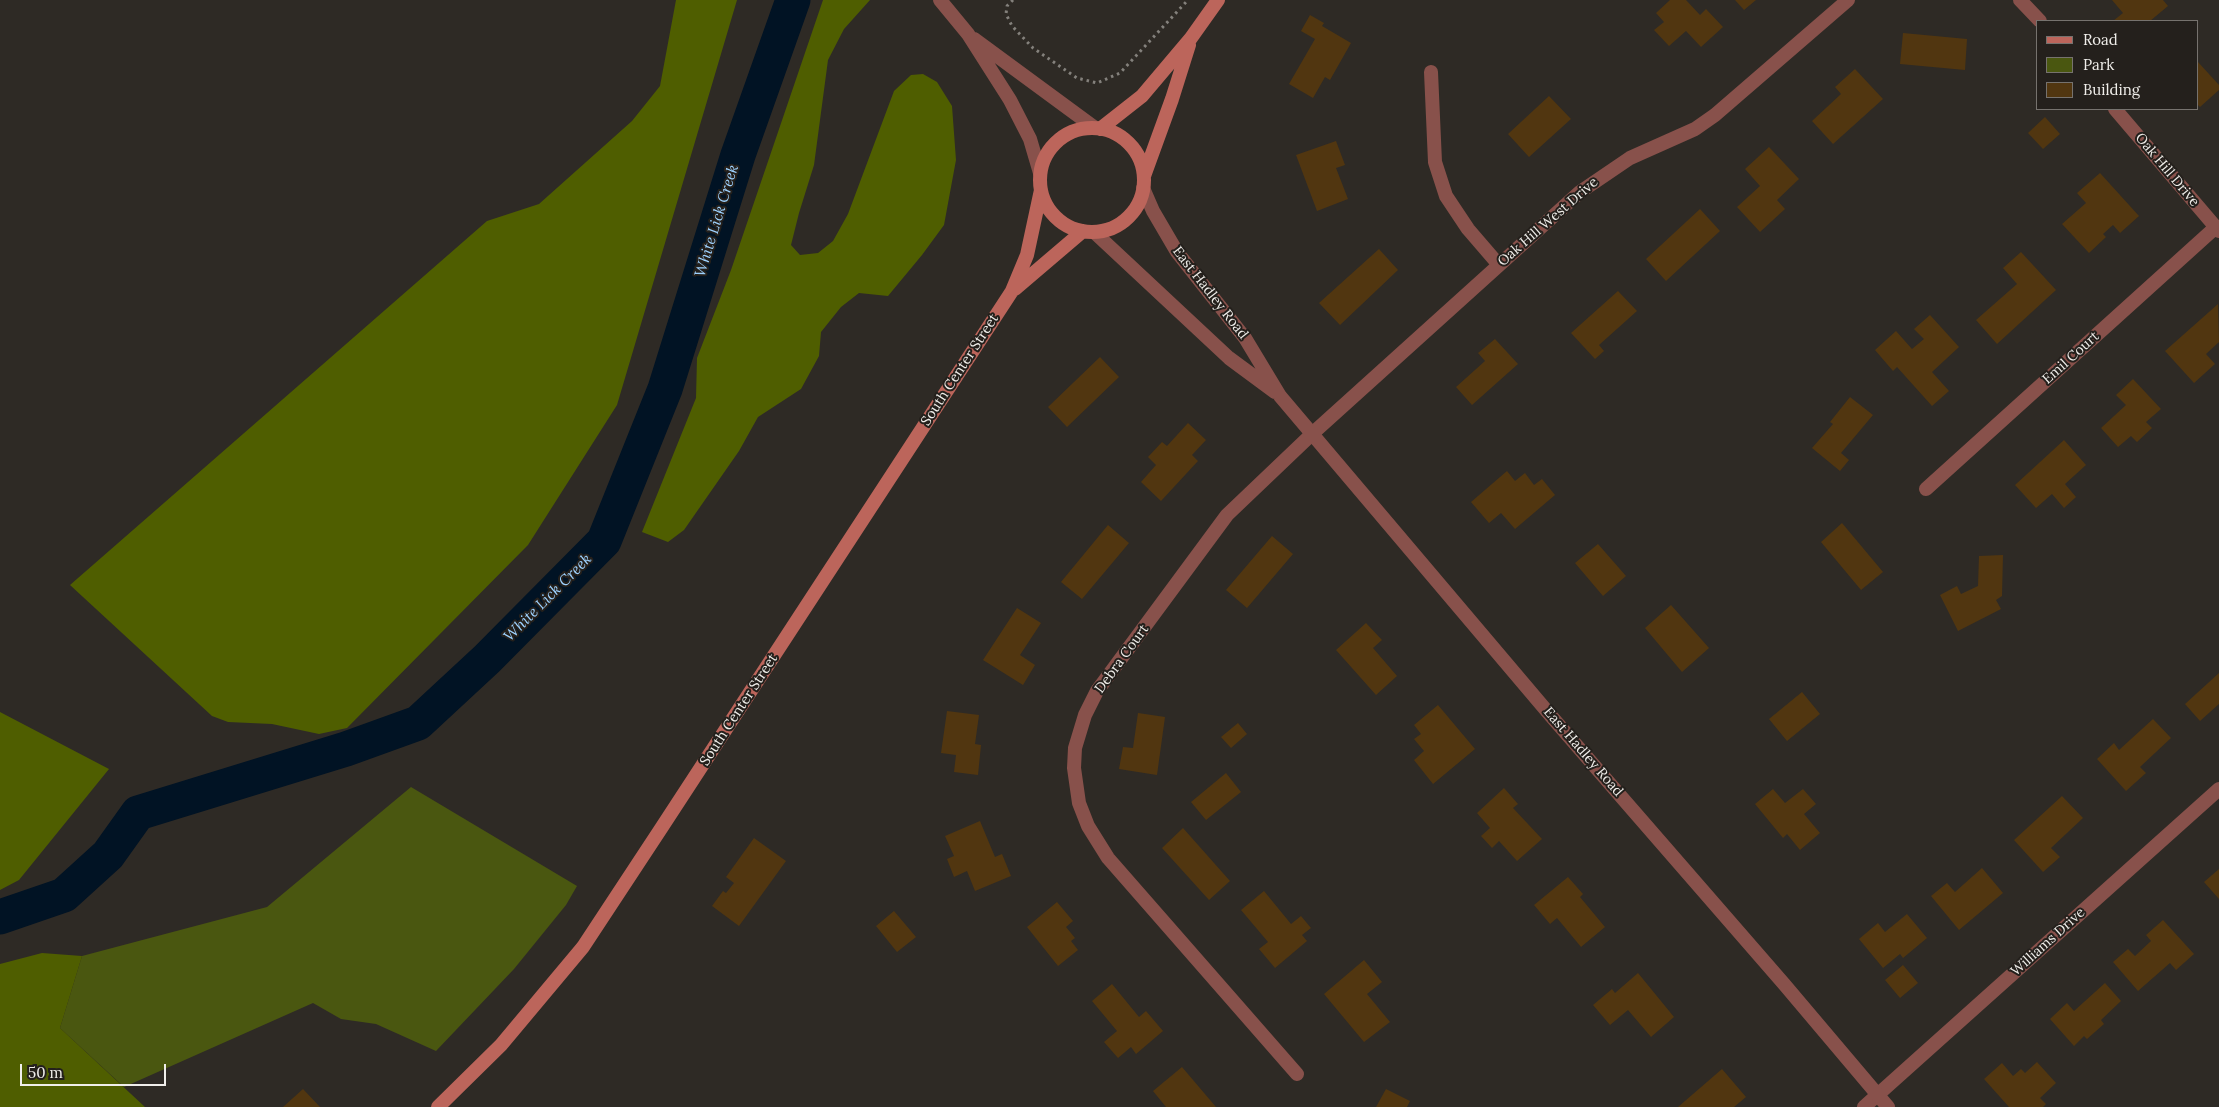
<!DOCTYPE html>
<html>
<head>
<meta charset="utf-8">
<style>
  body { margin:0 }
  #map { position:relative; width:2219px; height:1107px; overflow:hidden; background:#2e2a25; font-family:Lora,serif }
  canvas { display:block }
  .legend { position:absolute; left:2036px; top:20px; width:162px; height:90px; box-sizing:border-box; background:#24201c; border:1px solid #76726e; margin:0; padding:6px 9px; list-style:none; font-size:15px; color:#f0eeea }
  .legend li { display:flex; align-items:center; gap:10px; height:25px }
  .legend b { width:25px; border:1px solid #76726e }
  .scale { position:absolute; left:20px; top:1064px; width:146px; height:22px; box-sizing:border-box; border:2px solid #f0eeea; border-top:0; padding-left:6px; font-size:15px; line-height:18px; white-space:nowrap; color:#f0eeea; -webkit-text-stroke:4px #24201c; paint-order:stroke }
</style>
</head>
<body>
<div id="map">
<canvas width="2219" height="1107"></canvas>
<ul class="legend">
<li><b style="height:6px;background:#bc655b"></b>Road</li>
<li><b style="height:14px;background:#4a5710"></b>Park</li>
<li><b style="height:14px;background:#513610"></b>Building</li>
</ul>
<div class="scale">50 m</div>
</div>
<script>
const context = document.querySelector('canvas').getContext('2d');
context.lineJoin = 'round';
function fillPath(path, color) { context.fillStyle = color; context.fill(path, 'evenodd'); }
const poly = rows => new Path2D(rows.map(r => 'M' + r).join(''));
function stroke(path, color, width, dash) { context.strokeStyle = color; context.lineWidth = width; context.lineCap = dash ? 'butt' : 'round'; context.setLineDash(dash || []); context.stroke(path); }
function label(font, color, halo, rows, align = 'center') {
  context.font = font + ' Lora,serif'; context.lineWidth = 4; context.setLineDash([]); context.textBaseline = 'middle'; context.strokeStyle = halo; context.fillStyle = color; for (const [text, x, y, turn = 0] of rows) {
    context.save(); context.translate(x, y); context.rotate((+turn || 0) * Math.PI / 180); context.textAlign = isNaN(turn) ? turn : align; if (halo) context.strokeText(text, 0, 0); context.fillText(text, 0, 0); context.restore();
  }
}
const green = poly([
  [411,787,577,886,566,905,514,969,436,1051,376,1024,341,1019,313,1003,124,1087,60,1028,82,956,267,907]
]);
const forest = poly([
  [676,0,737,0,617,405,528,545,347,728,319,734,272,724,228,722,212,716,70,585,487,221,539,204,632,121,660,86],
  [823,0,870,0,844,29,828,60,814,165,799,213,791,245,800,255,818,253,833,241,848,214,894,91,911,75,923,74,937,82,952,106,956,160,944,225,922,255,888,296,859,293,841,307,821,332,819,356,801,389,758,417,739,451,684,530,668,542,642,532,696,398,697,358,731,270],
  [0,712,109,769,19,880,0,890],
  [42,953,82,956,60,1028,145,1107,0,1107,0,964]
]);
const river = poly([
  [0,917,64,895,108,855,138,813,346,749,418,723,487,659,604,541,665,389,738,155,793,0]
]);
const building = poly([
  [1670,0,1686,0,1700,15,1706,9,1723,27,1701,47,1686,31,1669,46,1654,30,1664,22,1656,13],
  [1735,0,1756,0,1744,10],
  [2112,0,2163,0,2168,6,2150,21,2113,21,2123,13],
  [1310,15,1324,23,1322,26,1351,43,1330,80,1325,77,1313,98,1289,84,1315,39,1301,31],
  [1903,33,1967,39,1965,70,1900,64],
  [2198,62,2219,85,2219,90,2200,107,2198,105],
  [1855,69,1883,99,1833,144,1812,121,1841,94,1835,87],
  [1549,96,1571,119,1529,157,1508,134],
  [2045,117,2060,134,2043,149,2028,133],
  [1336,141,1345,165,1336,168,1348,199,1317,211,1296,155],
  [1769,147,1799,179,1777,200,1785,209,1760,232,1737,207,1760,186,1745,169],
  [2100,173,2139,216,2120,233,2113,225,2103,234,2106,237,2089,253,2062,224,2086,203,2077,193],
  [1700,209,1720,231,1666,281,1646,259],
  [1379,249,1398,270,1340,325,1319,303],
  [2021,252,2056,290,1997,344,1976,320,2017,284,2003,268],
  [1618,291,1637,311,1599,345,1604,351,1595,359,1571,333],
  [2218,304,2219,342,2206,354,2215,364,2194,383,2165,351],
  [1930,315,1959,347,1932,372,1949,391,1932,406,1897,367,1893,371,1875,350,1896,331,1912,349,1924,339,1914,329],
  [1495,339,1518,364,1472,405,1456,387,1485,361,1478,353],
  [1100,357,1119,377,1067,427,1048,407],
  [2133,379,2161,409,2146,422,2152,428,2137,442,2131,436,2118,447,2101,428,2126,405,2116,395],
  [1850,397,1873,415,1841,453,1849,460,1840,471,1812,448,1833,424,1830,422],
  [1188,423,1206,440,1192,455,1198,461,1161,501,1141,482,1156,465,1148,457,1162,442,1167,446],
  [2064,440,2086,465,2065,484,2076,497,2064,508,2052,494,2036,508,2015,485],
  [1507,471,1515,481,1525,473,1534,485,1542,479,1555,495,1515,529,1501,513,1489,523,1471,502],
  [1842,523,1883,572,1861,590,1821,542],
  [1108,525,1129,543,1082,599,1061,582],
  [1272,536,1293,554,1247,608,1226,590],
  [1598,544,1626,576,1603,596,1575,563],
  [2003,555,2002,596,1996,600,2001,609,1958,631,1940,595,1957,586,1961,594,1978,586,1979,556],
  [1671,605,1709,648,1682,672,1645,628],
  [1017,608,1041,623,1020,655,1035,665,1023,685,983,660],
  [1366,623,1382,640,1373,648,1397,676,1376,695,1336,650],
  [2219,673,2219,704,2200,721,2185,704],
  [1802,692,1820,714,1787,741,1769,719],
  [1438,705,1475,749,1433,784,1414,760,1424,751,1414,739,1421,734,1414,725],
  [947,711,979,715,975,744,981,745,978,775,954,772,956,755,941,753],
  [1138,713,1165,717,1157,775,1119,769,1123,747,1133,748],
  [2153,719,2171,738,2140,767,2146,773,2126,791,2097,759,2114,743,2119,750],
  [1238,723,1247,734,1231,748,1221,737],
  [1226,773,1241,792,1206,820,1191,802],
  [1504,788,1518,804,1513,808,1542,839,1517,861,1499,841,1492,848,1481,836,1490,828,1477,813],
  [1773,789,1785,803,1803,789,1816,804,1804,814,1820,833,1800,850,1787,834,1783,838,1755,804],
  [2062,796,2083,818,2051,848,2060,857,2043,872,2014,840],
  [980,821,995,857,1002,854,1011,876,975,891,967,871,954,877,947,859,954,856,945,836],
  [1183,828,1230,881,1209,900,1162,848],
  [754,838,786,861,739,926,712,906,723,891,726,893,734,883,726,877],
  [1982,868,2003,893,1959,930,1931,896,1947,883,1955,892],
  [2219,869,2219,899,2204,882],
  [1568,877,1583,894,1580,897,1605,927,1581,947,1557,918,1550,924,1534,905],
  [1264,891,1291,924,1301,916,1311,928,1302,935,1307,941,1275,968,1259,949,1268,942,1241,910],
  [1057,902,1073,921,1066,927,1075,938,1071,941,1078,950,1058,966,1027,927],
  [894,911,916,937,897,952,876,926],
  [1907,914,1927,938,1903,958,1900,954,1883,968,1859,939,1878,923,1885,932],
  [2163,920,2194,954,2176,970,2170,963,2138,991,2113,962,2128,949,2135,956,2151,941,2146,935],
  [1364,960,1382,982,1367,994,1390,1022,1364,1042,1324,994],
  [1903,965,1918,983,1900,998,1885,980],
  [1638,973,1674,1017,1651,1037,1628,1010,1610,1025,1593,1005,1612,989,1615,993],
  [2105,983,2121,1001,2101,1020,2104,1024,2087,1039,2084,1036,2074,1046,2050,1019,2067,1003,2074,1011],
  [1112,984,1139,1017,1146,1011,1163,1031,1136,1054,1131,1047,1118,1058,1104,1042,1117,1031,1092,1001],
  [2037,1062,2056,1083,2040,1098,2046,1104,2043,1107,2009,1107,1984,1079,2002,1063,2013,1076,2021,1069,2025,1073],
  [1182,1067,1216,1107,1166,1107,1153,1091],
  [1722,1069,1746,1097,1734,1107,1678,1107],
  [303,1089,320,1107,283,1107],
  [1386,1089,1410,1101,1407,1107,1376,1107]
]);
const path = poly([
  [1013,0,1007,6,1006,14,1012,26,1033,48,1077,78,1097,83,1120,73,1188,0]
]);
const minor = poly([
  [2020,0,2040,21],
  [1431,72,1435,162,1446,196,1468,229,1499,265],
  [2115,109,2219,231],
  [1926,489,2216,227],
  [1297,1074,1108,858,1088,826,1079,803,1074,768,1075,748,1085,715,1097,691,1227,515,1313,433,1580,192,1630,158,1695,129,1715,115,1848,0],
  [1864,1107,2219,789]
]);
const tertiary = poly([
  [940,0,968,34,1010,100,1030,139,1040,173],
  [974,39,1095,128],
  [1143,188,1153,211,1177,252,1245,338,1280,396,1551,716,1784,984,1888,1107],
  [1094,232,1229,358,1275,392]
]);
const secondary = poly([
  '1040 180a52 52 0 1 1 104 0a52 52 0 1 1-104 0Z',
  [1100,129,1142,96,1191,38,1218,0],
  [1144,176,1172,99,1189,45],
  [1015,289,1083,231],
  [438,1107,501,1045,583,947,662,827,1012,291,1027,255,1041,190]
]);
const streetNames = [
  ["Oak Hill Drive",2167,170,50],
  ["Oak Hill West Drive",1548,222,-41],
  ["East Hadley Road",1210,293,52],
  ["Emil Court",2071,358,-42],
  ["South Center Street",960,370,-57],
  ["Debra Court",1122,659,-54],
  ["South Center Street",739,710,-57],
  ["East Hadley Road",1583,752,49],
  ["Williams Drive",2048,942,-42]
];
const waterNames = [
  ["White Lick Creek",717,221,-73],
  ["White Lick Creek",548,598,-45]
];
fillPath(green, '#4a5710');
fillPath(forest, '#4f5e00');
stroke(river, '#011324', 35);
fillPath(building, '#513610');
stroke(path, '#84817c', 3, [2.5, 4]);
stroke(minor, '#88514b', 14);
stroke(tertiary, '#88514b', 14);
stroke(secondary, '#bc655b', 14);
label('14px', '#f0eeea', '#24201c', streetNames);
label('italic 15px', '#9ed2ff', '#24201c', waterNames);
</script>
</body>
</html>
